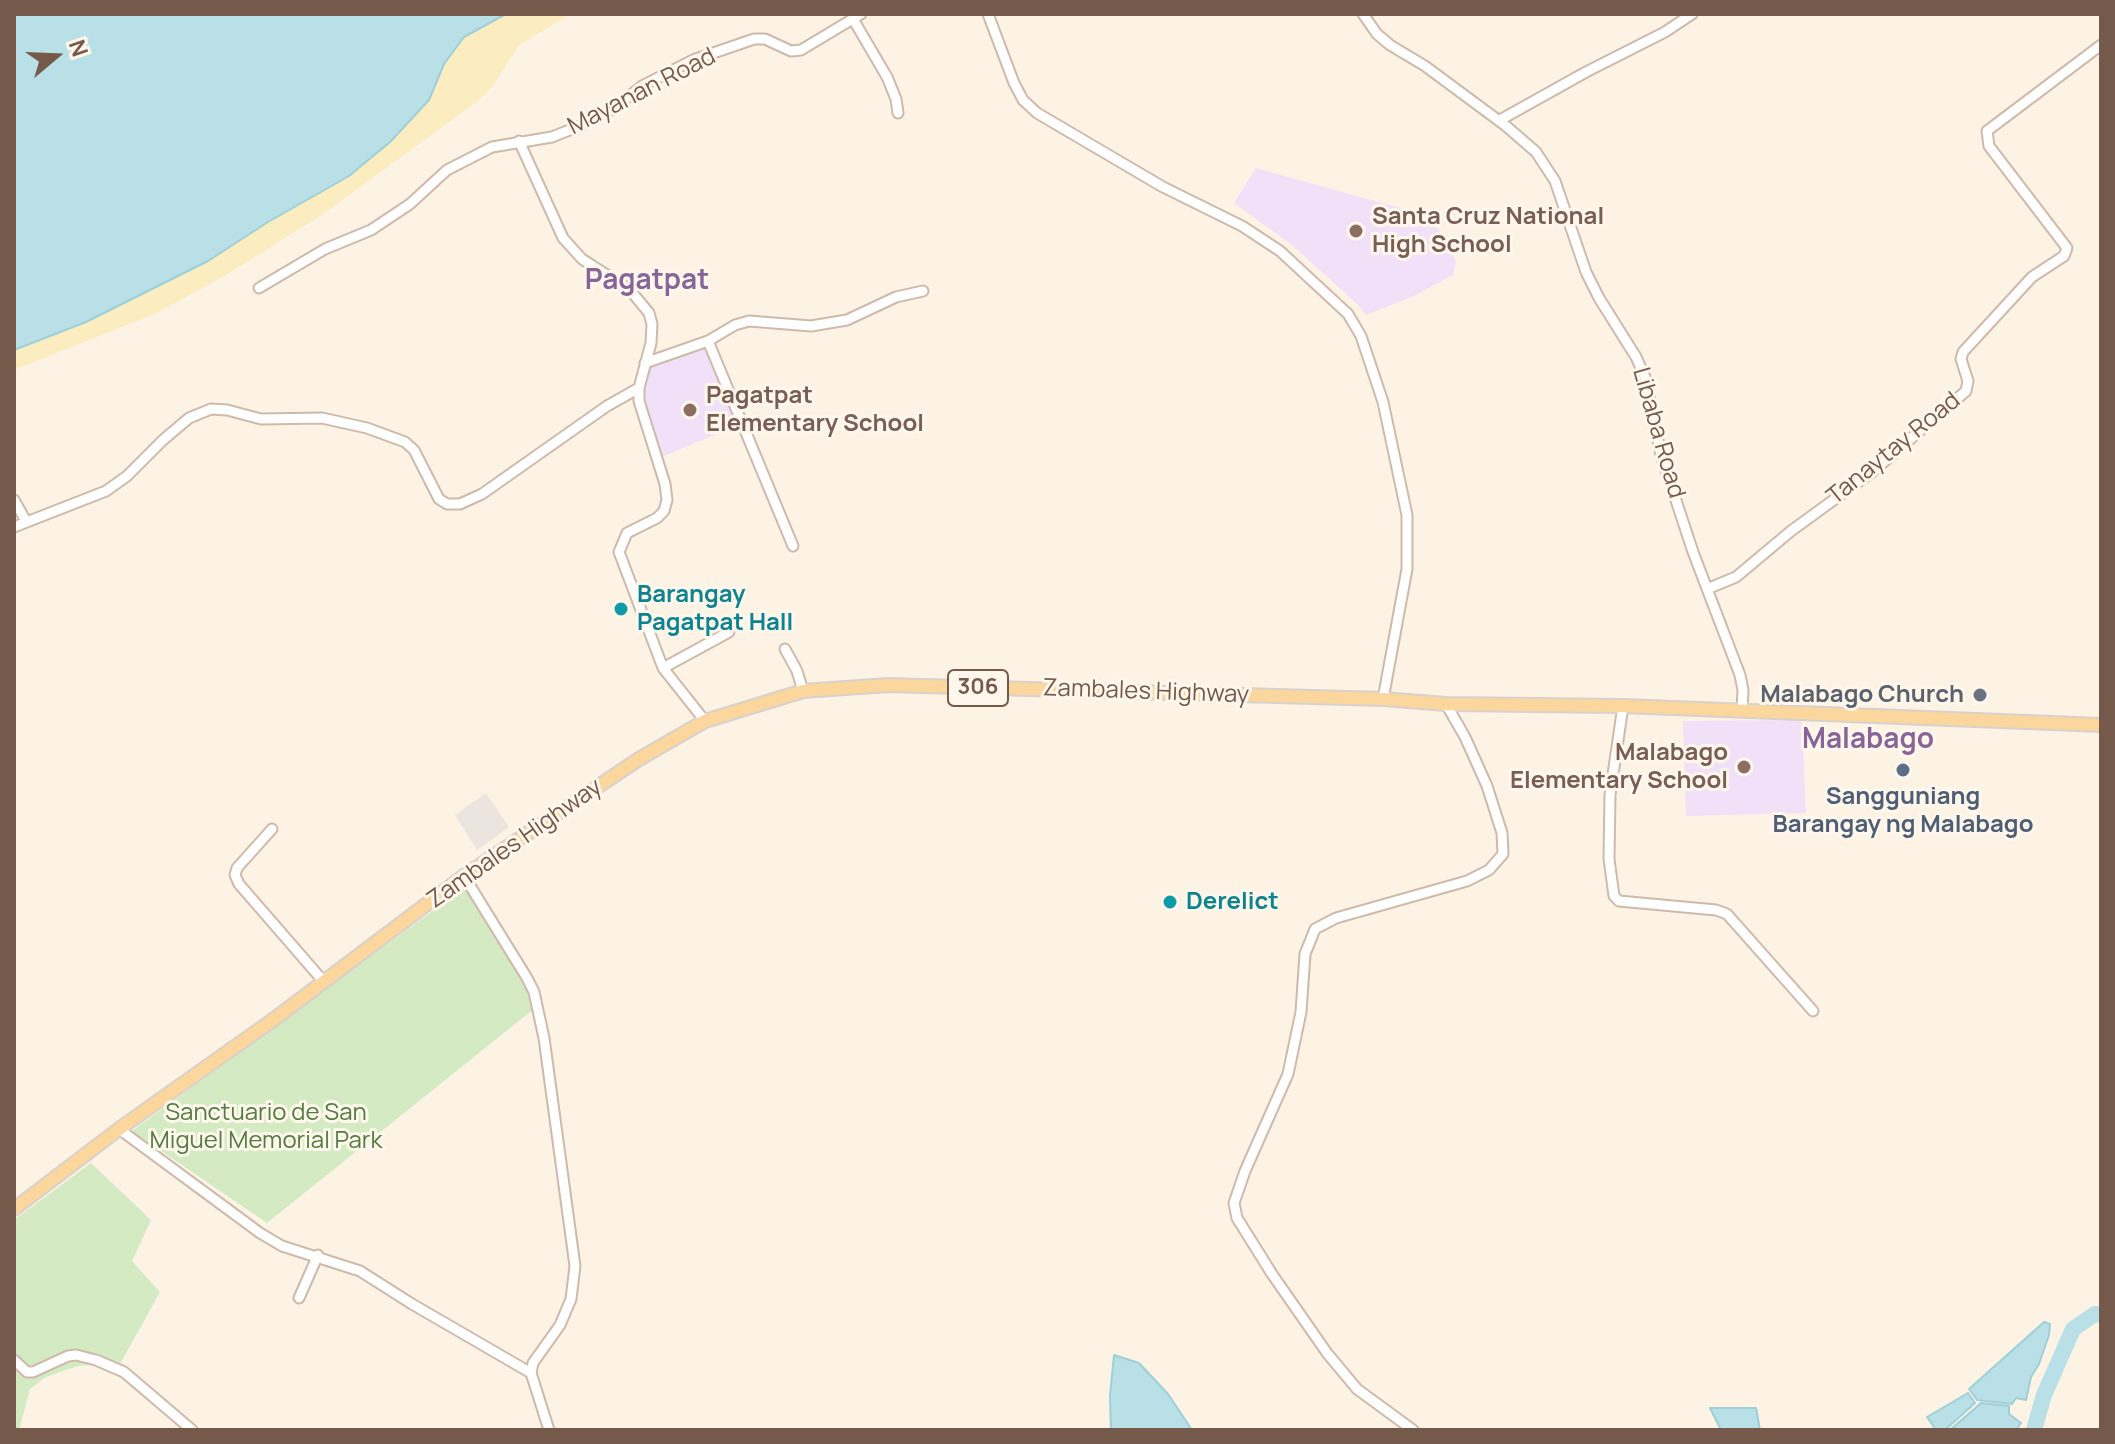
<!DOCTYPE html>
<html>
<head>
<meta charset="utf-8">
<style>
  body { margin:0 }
  #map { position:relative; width:2115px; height:1444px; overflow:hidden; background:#fcf3e5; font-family:Manrope,sans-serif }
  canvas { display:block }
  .frame { position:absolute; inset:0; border:16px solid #75594a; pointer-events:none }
  .north { position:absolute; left:16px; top:16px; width:80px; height:80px; -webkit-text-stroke:6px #fff7eb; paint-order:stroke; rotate:71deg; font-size:22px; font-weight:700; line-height:32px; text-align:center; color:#75594a }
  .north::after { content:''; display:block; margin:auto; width:28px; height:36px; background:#75594a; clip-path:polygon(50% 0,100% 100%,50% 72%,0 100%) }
</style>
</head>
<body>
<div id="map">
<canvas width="2115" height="1444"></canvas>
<div class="frame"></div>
<div class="north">N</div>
</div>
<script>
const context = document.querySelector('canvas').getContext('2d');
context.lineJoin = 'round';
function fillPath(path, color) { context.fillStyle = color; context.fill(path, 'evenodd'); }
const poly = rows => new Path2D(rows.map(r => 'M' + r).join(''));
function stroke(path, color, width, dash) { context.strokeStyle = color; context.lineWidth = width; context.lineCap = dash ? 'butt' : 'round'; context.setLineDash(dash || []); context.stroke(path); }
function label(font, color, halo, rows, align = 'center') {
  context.font = font + ' Manrope,sans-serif'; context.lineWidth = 6; context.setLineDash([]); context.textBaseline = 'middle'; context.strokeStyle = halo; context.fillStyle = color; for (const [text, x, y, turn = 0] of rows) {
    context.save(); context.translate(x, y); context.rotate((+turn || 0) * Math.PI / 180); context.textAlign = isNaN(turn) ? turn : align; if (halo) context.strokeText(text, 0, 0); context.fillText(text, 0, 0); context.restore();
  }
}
const industrial = poly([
  [486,793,509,827,477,850,455,815]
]);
const education = poly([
  [1256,168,1432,217,1456,261,1453,275,1414,296,1366,315,1356,303,1292,245,1234,203],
  [707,343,742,423,662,457,640,398,646,374,651,368],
  [1802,720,1806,813,1686,816,1683,721]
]);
const green = poly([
  [464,888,529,988,535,1008,267,1223,132,1131],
  [91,1163,151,1220,132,1261,160,1292,115,1373,91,1365,78,1366,46,1377,30,1389,19,1430,14,1430,14,1220]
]);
const sand = poly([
  [506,14,571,14,519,45,492,87,478,101,323,214,226,275,157,313,14,370,14,350,86,322,208,261,268,222,429,100,444,64,464,37]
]);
const water = poly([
  [14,14,506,14,464,37,444,64,429,100,390,142,349,176,268,222,208,261,86,322,14,350,14,14],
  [2044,1322,2050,1324,2049,1335,2039,1364,2031,1377,2026,1400,2016,1398,2012,1404,1977,1400,1969,1389,2044,1322],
  [1114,1355,1139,1363,1168,1394,1192,1430,1111,1430,1110,1396,1114,1355],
  [1968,1393,1975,1403,1945,1430,1936,1430,1927,1417,1968,1393],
  [1981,1403,2009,1406,2009,1414,2021,1423,2016,1430,1950,1430,1981,1403],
  [1710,1408,1756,1408,1760,1430,1721,1430,1710,1408]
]);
const river = poly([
  [2034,1430,2044,1395,2073,1329,2095,1314,2101,1315]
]);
const minor = poly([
  [988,14,1014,83,1023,100,1037,113,1163,187,1242,226,1280,251,1348,314,1361,336,1383,402,1407,515,1407,569,1383,699],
  [1363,14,1377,34,1390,45,1425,66,1506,126,1536,152,1555,181,1586,272,1599,298,1636,357,1645,377,1661,455,1693,552,1740,675,1743,690,1742,710],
  [853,19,887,77,896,99,898,113],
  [1500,120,1586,72,1665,32,1692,14],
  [519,141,563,238,582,259,630,290,649,313,652,324,651,343,639,388,639,401,665,484,667,500,664,511,657,518,627,533,619,552,663,668,705,721],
  [259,288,325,249,371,230,410,204,447,170,492,147,552,137,587,123,614,108,642,86,693,60,754,39,765,39,791,51,801,50,861,14],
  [708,341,793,546],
  [645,363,708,341,735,325,749,321,811,326,847,320,896,297,923,291],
  [14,500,26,521],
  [14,527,106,491,127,476,163,440,189,418,211,409,227,410,261,419,322,418,367,428,405,442,414,450,439,499,447,504,460,504,482,494,607,406,639,388],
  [1707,589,1736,577,1791,531,1872,472,1966,391,1968,381,1961,359,1963,352,2032,277,2064,256,2067,248,1989,146,1987,131,2101,45],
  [785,649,797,671,803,691],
  [663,668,729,632],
  [1623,706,1610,795,1609,859,1614,896,1619,901,1716,910,1727,914,1813,1011],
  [272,829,237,868,235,875,239,884,324,982],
  [464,876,527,978,534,992,544,1038,575,1266,571,1299,560,1325,533,1363,531,1373,549,1430],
  [119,1129,260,1233,282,1246,360,1271,412,1304,531,1373],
  [299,1298,318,1255],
  [14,1360,27,1372,33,1372,68,1356,76,1355,96,1360,124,1372,192,1430],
  [1413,1430,1357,1389,1327,1353,1272,1274,1237,1218,1234,1203,1245,1171,1288,1074,1301,1012,1305,954,1315,929,1336,918,1467,881,1489,870,1503,854,1502,833,1487,786,1465,737,1446,704]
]);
const major = poly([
  [14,1209,119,1129,277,1017,464,876,639,759,705,721,803,691,888,685,1383,699,1446,704,1623,706,2101,725]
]);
const markers = [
  [1356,231,8,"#8d6e63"],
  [690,410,8,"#8d6e63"],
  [621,609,8,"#0f9aa8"],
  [1980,695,8,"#6b7280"],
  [1744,767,8,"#8d6e63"],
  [1903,770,8,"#5c6f8a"],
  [1170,902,8,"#0f9aa8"]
];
const shields = [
  [978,688,60]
];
const shieldNames = [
  ["306",978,688]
];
const streetNames = [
  ["Mayanan Road",642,92,-27],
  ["Libaba Road",1658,433,74],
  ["Tanaytay Road",1894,449,-39],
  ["Zambales Highway",1146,692,2],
  ["Zambales Highway",515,844,-35]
];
const educationNames = [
  ["Santa Cruz National",1372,217],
  ["High School",1372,245],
  ["Pagatpat",706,396],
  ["Elementary School",706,424],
  ["Malabago",1728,753,"right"],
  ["Elementary School",1728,781,"right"]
];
const cultureNames = [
  ["Barangay",637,595],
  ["Pagatpat Hall",637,623],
  ["Derelict",1186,902]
];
const worshipNames = [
  ["Malabago Church",1964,695]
];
const serviceNames = [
  ["Sangguniang",1903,797],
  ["Barangay ng Malabago",1903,825]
];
const parkNames = [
  ["Sanctuario de San",266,1113],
  ["Miguel Memorial Park",266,1141]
];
const quarterNames = [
  ["Pagatpat",647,281],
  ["Malabago",1868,740]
];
fillPath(industrial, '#ece5df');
fillPath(education, '#f0e1f9');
fillPath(green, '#d3eac3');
fillPath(sand, '#fbedbf');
fillPath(water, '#b9e0e6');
stroke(water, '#9fd0d8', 2);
stroke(river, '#b9e0e6', 16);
stroke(minor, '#cebaab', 13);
stroke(major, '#d8d1cc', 16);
stroke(minor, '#fff', 9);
stroke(major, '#fbd79d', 12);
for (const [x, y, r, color] of markers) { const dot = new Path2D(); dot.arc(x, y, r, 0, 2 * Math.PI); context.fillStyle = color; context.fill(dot); stroke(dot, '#fff7eb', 3); }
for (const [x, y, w] of shields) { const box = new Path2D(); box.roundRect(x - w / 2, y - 18, w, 36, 6); context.fillStyle = '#fff7eb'; context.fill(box); stroke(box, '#75594a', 2); }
label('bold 22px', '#75594a', null, shieldNames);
label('24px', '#75594a', '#fff7eb', streetNames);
label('bold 24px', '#785e54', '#fff7eb', educationNames, 'left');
label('bold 24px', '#0d838f', '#fff7eb', cultureNames, 'left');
label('bold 24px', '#5b616d', '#fff7eb', worshipNames, 'right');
label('bold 24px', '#4e5e75', '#fff7eb', serviceNames);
label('24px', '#547b42', '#fff7eb', parkNames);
label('bold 28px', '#876598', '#fff7eb', quarterNames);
</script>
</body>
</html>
